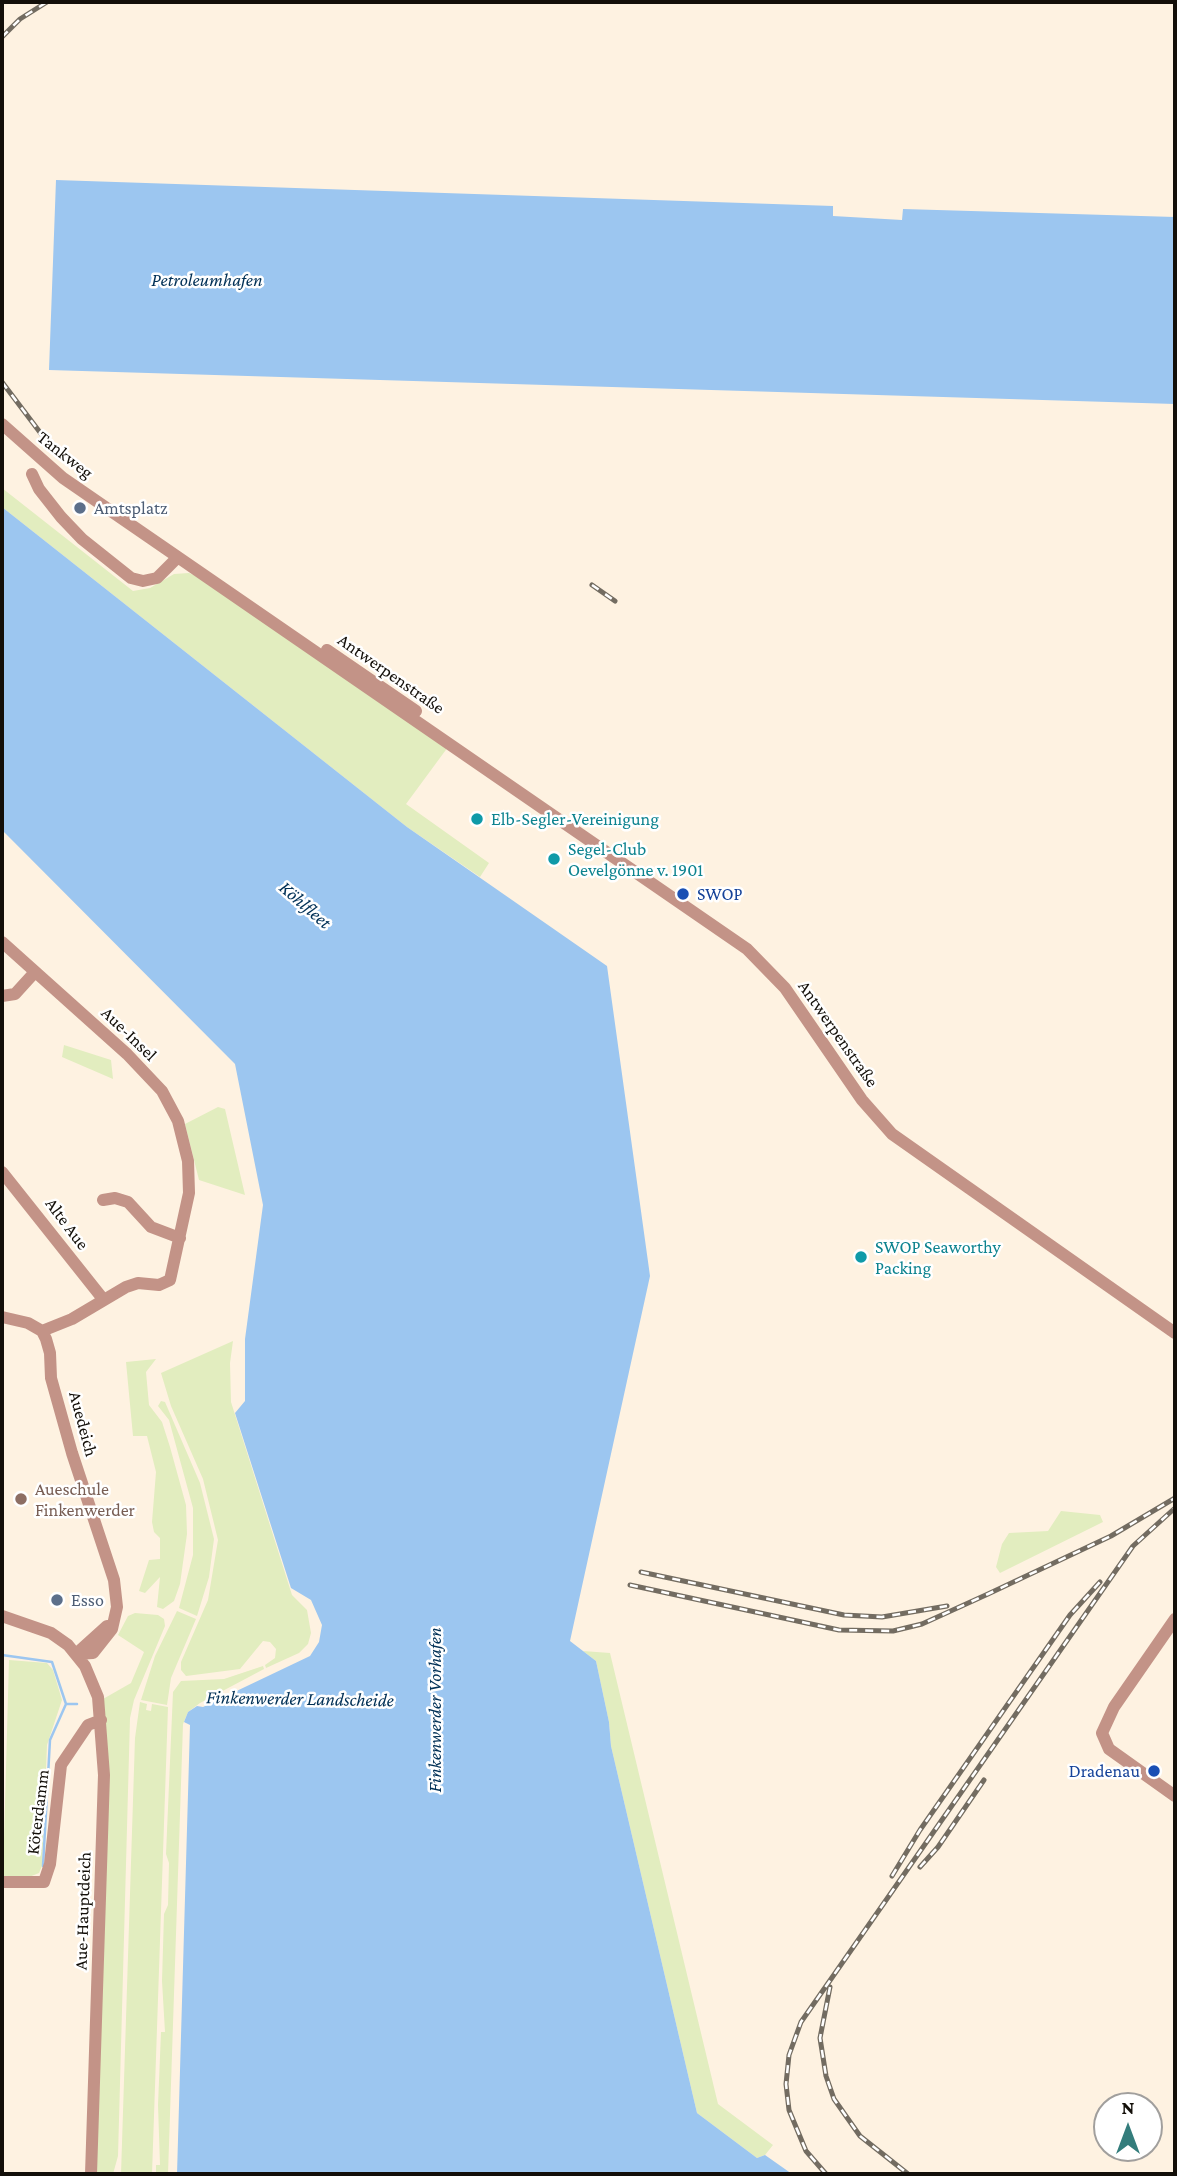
<!DOCTYPE html>
<html>
<head>
<meta charset="utf-8">
<style>
  body { margin:0 }
  #map { position:relative; width:1177px; height:2176px; overflow:hidden; background:#fef2e1; font-family:"Crimson Pro",serif }
  canvas { display:block }
  .frame { position:absolute; inset:0; border:4px solid #130f09; pointer-events:none }
  .north { position:absolute; left:1093px; top:2092px; width:70px; height:70px; box-sizing:border-box; background:#fff; border:2px solid #a19f9d; border-radius:50%; rotate:0deg; font-size:19px; font-weight:700; line-height:28px; text-align:center; color:#130f09 }
  .north::after { content:''; display:block; margin:auto; width:24px; height:32px; background:#347d7c; clip-path:polygon(50% 0,100% 100%,50% 72%,0 100%) }
</style>
</head>
<body>
<div id="map">
<canvas width="1177" height="2176"></canvas>
<div class="frame"></div>
<div class="north">N</div>
</div>
<script>
const context = document.querySelector('canvas').getContext('2d');
context.lineJoin = 'round';
function fillPath(path, color) { context.fillStyle = color; context.fill(path, 'evenodd'); }
const poly = rows => new Path2D(rows.map(r => 'M' + r).join(''));
function stroke(path, color, width, dash) { context.strokeStyle = color; context.lineWidth = width; context.lineCap = dash ? 'butt' : 'round'; context.setLineDash(dash || []); context.stroke(path); }
function label(font, color, halo, rows, align = 'center') {
  context.font = font + ' "Crimson Pro",serif'; context.lineWidth = 5; context.setLineDash([]); context.textBaseline = 'middle'; context.strokeStyle = halo; context.fillStyle = color; for (const [text, x, y, turn = 0] of rows) {
    context.save(); context.translate(x, y); context.rotate((+turn || 0) * Math.PI / 180); context.textAlign = isNaN(turn) ? turn : align; if (halo) context.strokeText(text, 0, 0); context.fillText(text, 0, 0); context.restore();
  }
}
const green = poly([
  [2,488,133,591,150,588,174,574,189,573,210,582,448,747,406,804,489,863,480,877,407,827,2,507],
  [64,1045,111,1060,113,1079,62,1057],
  [218,1107,225,1109,245,1195,199,1180,185,1124],
  [233,1341,230,1363,231,1402,292,1595,307,1610,311,1633,308,1644,299,1653,266,1668,265,1665,275,1658,276,1649,270,1642,263,1641,240,1669,186,1676,181,1670,181,1662,208,1600,218,1540,203,1479,171,1406,161,1373],
  [156,1359,146,1372,149,1405,162,1422,170,1447,186,1505,187,1534,180,1584,174,1601,163,1609,157,1607,160,1577,145,1593,139,1591,149,1560,160,1559,160,1538,154,1532,152,1522,156,1472,147,1436,133,1436,126,1362],
  [161,1401,165,1402,200,1483,214,1539,209,1577,197,1616,179,1608,193,1555,193,1508,169,1420,158,1406],
  [1061,1511,1100,1515,1103,1522,1000,1573,996,1567,1002,1544,1009,1533,1048,1531],
  [177,1611,196,1619,171,1678,167,1705,141,1700,155,1656],
  [135,1613,158,1615,164,1619,165,1626,134,1700,130,1718,118,2156,113,2174,95,2174,103,1699,131,1683,144,1652,118,1635,128,1616],
  [583,1651,610,1653,718,2104,773,2145,765,2155,757,2158,697,2113,611,1746,609,1722,596,1661],
  [9,1660,47,1663,53,1670,62,1700,47,1745,42,1866,39,1873,29,1877,3,1876],
  [263,1666,264,1669,200,1703,188,1712,183,1724,168,2174,156,2174,156,2165,160,2165,158,2105,161,2032,165,2032,162,1981,164,1914,168,1905,169,1863,166,1854,173,1692,181,1681,224,1679],
  [140,1702,147,1704,146,1710,151,1711,152,1704,168,1707,152,2174,121,2174,135,1738]
]);
const water = poly([
  [56,180,833,206,833,216,902,220,903,209,1175,217,1175,404,49,370],
  [2,507,407,827,607,966,650,1276,570,1641,596,1661,609,1722,611,1746,697,2113,757,2158,765,2155,792,2174,177,2174,190,1725,184,1722,188,1712,197,1706,203,1707,310,1656,319,1642,322,1625,311,1600,291,1588,235,1413,245,1401,245,1339,263,1205,235,1064,2,830]
]);
const stream = poly([
  [2,1655,52,1662,66,1704,77,1704],
  [43,1866,50,1740,66,1704]
]);
const minor = poly([
  [2,424,63,478,747,949,785,988,862,1100,892,1134,1175,1333],
  [32,474,39,489,61,517,82,539,131,578,143,581,157,578,178,557],
  [327,650,416,711],
  [2,942,127,1054,162,1091,178,1121,188,1161,189,1193,170,1280,159,1285,138,1283,126,1287,72,1319,42,1331],
  [2,996,15,994,35,972],
  [2,1172,103,1299],
  [103,1200,115,1198,128,1202,151,1227,180,1238],
  [2,1317,28,1323,42,1331,46,1339,50,1353,51,1378,72,1453,114,1580,117,1607,112,1629,93,1653,76,1654],
  [2,1616,51,1633,68,1645,85,1666,98,1697,104,1775,91,2174],
  [1175,1619,1114,1707,1102,1733,1109,1749,1175,1796],
  [76,1654,107,1626],
  [2,1882,44,1882,50,1864,61,1765,88,1725,101,1720]
]);
const rail = poly([
  [2,37,20,19,47,2],
  [2,382,42,435,80,469],
  [592,585,615,601],
  [641,1572,844,1615,882,1617,947,1606],
  [630,1585,839,1630,893,1631,922,1624,988,1594,1111,1536,1175,1498],
  [920,1867,938,1847,984,1780],
  [892,1876,920,1830,1070,1615,1100,1582],
  [830,1987,820,2038,826,2076,834,2099,860,2136,908,2174],
  [826,2174,806,2151,789,2110,786,2084,789,2055,801,2022,1133,1546,1175,1508]
]);
const markers = [
  [80,508,7,"#5c6f8a"],
  [477,819,7,"#0f9aa8"],
  [554,859,7,"#0f9aa8"],
  [683,894,7,"#1a4fb4"],
  [861,1257,7,"#0f9aa8"],
  [21,1499,7,"#8d6e63"],
  [57,1600,7,"#5c6f8a"],
  [1154,1771,7,"#1a4fb4"]
];
const streetNames = [
  ["Tankweg",65,455,38],
  ["Antwerpenstraße",391,674,35],
  ["Aue-Insel",129,1034,44],
  ["Antwerpenstraße",838,1034,55],
  ["Alte Aue",67,1224,53],
  ["Auedeich",83,1424,75],
  ["Köterdamm",38,1812,-83],
  ["Aue-Hauptdeich",83,1911,-88]
];
const serviceNames = [
  ["Amtsplatz",94,508],
  ["Esso",71,1600]
];
const cultureNames = [
  ["Elb-Segler-Vereinigung",491,819],
  ["Segel-Club",568,849],
  ["Oevelgönne v. 1901",568,870],
  ["SWOP Seaworthy",875,1247],
  ["Packing",875,1268]
];
const transitNames = [
  ["SWOP",697,894],
  ["Dradenau",1140,1771,"right"]
];
const educationNames = [
  ["Aueschule",35,1489],
  ["Finkenwerder",35,1510]
];
const waterNames = [
  ["Petroleumhafen",207,280],
  ["Köhlfleet",305,905,41],
  ["Finkenwerder Landscheide",300,1699,1],
  ["Finkenwerder Vorhafen",435,1710,-90]
];
fillPath(green, '#e2edbf');
fillPath(water, '#9cc6f0');
stroke(stream, '#9cc6f0', 2.5);
stroke(minor, '#c39387', 12);
stroke(rail, '#736c61', 5);
stroke(rail, '#fff', 2.5, [8]);
for (const [x, y, r, color] of markers) { const dot = new Path2D(); dot.arc(x, y, r, 0, 2 * Math.PI); context.fillStyle = color; context.fill(dot); stroke(dot, '#fff', 2.5); }
label('18px', '#130f09', '#fff', streetNames);
label('18px', '#4e5e75', '#fff', serviceNames, 'left');
label('18px', '#0d838f', '#fff', cultureNames, 'left');
label('18px', '#164399', '#fff', transitNames, 'left');
label('18px', '#785e54', '#fff', educationNames, 'left');
label('italic 19px', '#003056', '#fff', waterNames);
</script>
</body>
</html>
